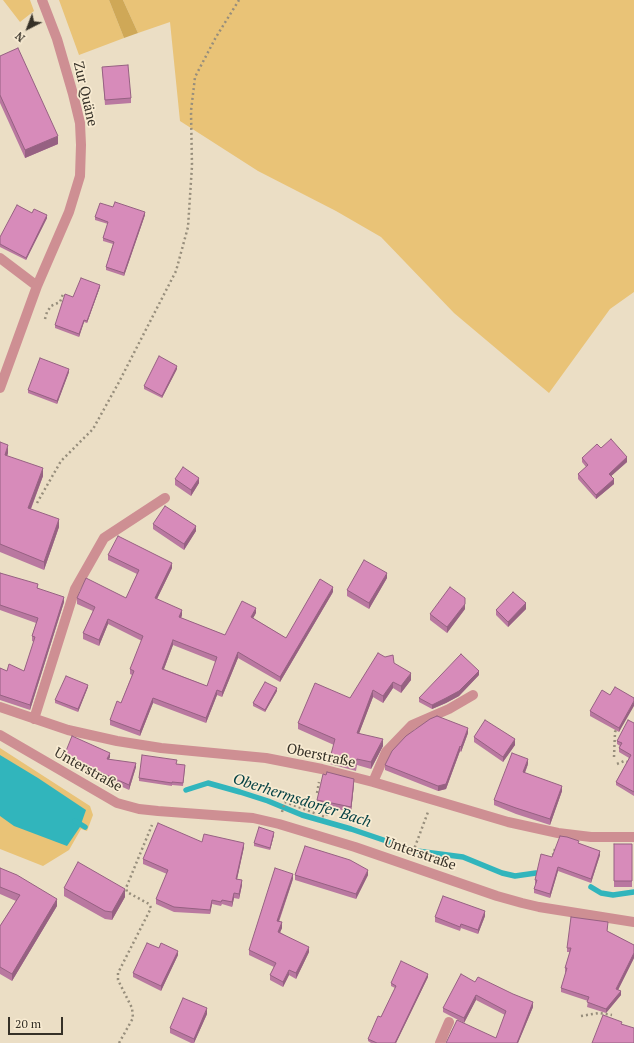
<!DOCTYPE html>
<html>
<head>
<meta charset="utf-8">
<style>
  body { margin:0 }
  #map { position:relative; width:634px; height:1043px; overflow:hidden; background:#ebdec5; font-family:"PT Serif",serif }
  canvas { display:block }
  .north { position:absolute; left:8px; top:8px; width:40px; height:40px; -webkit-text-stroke:3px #f8ebd2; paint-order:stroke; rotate:222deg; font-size:11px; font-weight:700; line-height:16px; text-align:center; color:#353027 }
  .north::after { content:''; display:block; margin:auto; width:14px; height:18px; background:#353027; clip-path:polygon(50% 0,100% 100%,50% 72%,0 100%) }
  .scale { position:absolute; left:8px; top:1017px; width:55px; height:18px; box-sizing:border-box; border:2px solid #353027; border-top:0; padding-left:5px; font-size:12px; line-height:14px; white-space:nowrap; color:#353027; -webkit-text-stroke:3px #f8ebd2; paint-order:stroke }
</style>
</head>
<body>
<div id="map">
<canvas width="634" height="1043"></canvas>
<div class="north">N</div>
<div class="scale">20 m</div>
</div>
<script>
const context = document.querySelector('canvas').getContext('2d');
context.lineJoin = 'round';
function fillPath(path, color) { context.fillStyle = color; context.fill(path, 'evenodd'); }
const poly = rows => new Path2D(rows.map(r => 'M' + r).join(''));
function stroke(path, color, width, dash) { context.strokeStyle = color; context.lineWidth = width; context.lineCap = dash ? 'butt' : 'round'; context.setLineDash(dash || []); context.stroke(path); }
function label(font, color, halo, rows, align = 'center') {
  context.font = font + ' "PT Serif",serif'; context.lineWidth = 3.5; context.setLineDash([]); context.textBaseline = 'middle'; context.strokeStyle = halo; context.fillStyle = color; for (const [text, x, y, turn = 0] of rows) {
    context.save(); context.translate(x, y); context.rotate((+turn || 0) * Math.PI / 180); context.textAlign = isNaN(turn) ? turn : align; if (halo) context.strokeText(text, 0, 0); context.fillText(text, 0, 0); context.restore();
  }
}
const green = poly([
  [3,0,30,0,34,11,20,22],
  [59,0,109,0,124,38,79,55],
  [123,0,634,0,634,292,610,309,549,393,454,313,381,237,336,211,258,171,180,121,170,22,138,33],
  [0,748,90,806,93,815,87,831,81,829,69,850,43,866,0,849]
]);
const forest = poly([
  [109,0,123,0,138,33,124,38]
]);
const water = poly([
  [0,755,38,778,86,810,80,827,67,846,14,826,0,816]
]);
const stream = poly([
  [186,790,208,783,240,792,268,801,302,815,351,829,410,849],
  [75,821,85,827],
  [417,851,463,857,502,873,515,876,536,873],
  [591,887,601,893,613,895,634,892]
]);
const path = poly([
  [45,319,47,312,51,306,60,302,63,294],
  [37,503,61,461,93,429,119,382,176,271,188,227,192,166,191,111,195,77,216,37,239,0],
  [614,757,615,732,617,728],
  [617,764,624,761,631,763,634,758],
  [317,793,319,782],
  [282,812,285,802,325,817,328,813],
  [555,849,553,854,555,855],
  [413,852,428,812],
  [581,1016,599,1013,612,1015],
  [119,1043,133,1018,132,1008,118,980,118,973,151,908,149,904,127,892,126,888,152,825]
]);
const minor = poly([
  [0,258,37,286],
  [0,388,37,286,69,212,80,176,81,145,80,123,73,94,57,39,42,0],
  [0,707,68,730,117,741,161,748,266,758,322,769,373,782,508,822,558,833,591,837,634,837],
  [34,719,75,589,104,538,165,498],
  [0,735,117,803,139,809,158,811,253,818,279,824,355,847,497,896,522,903,539,907,634,922],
  [373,782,386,752,412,725,449,709,473,695],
  [440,1043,449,1022]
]);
const wall = poly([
  [0,56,58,144,25,158,0,103],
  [102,67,131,98,131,103,105,105],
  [113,207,145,215,124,276,106,270,106,267,113,244,103,241,103,238,108,224,95,220,95,217],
  [32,213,47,218,26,260,0,247,0,237],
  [100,287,87,323,84,322,79,337,55,328,55,325,73,297],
  [177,369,162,398,144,389,144,386],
  [69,372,57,404,28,393,28,390],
  [0,442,8,453,7,456,43,476,31,509,59,527,44,570,0,552],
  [601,448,627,462,611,476,614,484,596,499,578,479,578,474,586,467,582,462,582,458],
  [175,479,199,483,191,496,175,485],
  [153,524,196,531,184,550,153,529],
  [108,555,172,568,157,599,182,615,181,618,225,635,256,613,253,618,286,638,333,592,280,682,238,658,222,697,217,695,206,723,153,703,140,736,110,725,110,720,121,703,132,675,130,674,130,669,142,641,108,624,99,646,83,639,83,633,93,611,77,604,77,598,126,598,137,574,108,560],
  [173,645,216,662,207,686,164,669],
  [0,573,38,588,64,602,30,710,0,700,0,668,7,671,24,671,34,642,32,641,32,636,36,623,0,610],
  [387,578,369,609,347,596,347,590],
  [465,609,447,633,430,620,430,614],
  [526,609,508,627,496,615,496,610],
  [394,663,411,680,401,693,393,688,383,703,373,697,359,733,383,746,371,769,357,765,356,771,330,764,330,758,334,745,298,729,298,723,350,698],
  [479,675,459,696,446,703,432,709,419,702,419,698],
  [88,687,78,712,55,703,55,700],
  [277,691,265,712,253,706,253,703],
  [610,695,634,698,619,732,590,716,590,711],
  [634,723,634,796,616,785,616,782,629,758,619,752,619,748,620,746,617,744,617,741],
  [468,733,461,752,460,751,446,789,438,791,385,770,385,765],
  [474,737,515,745,503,762,474,742],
  [64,756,110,757,109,759,136,767,129,790,64,760],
  [177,764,185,768,183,786,172,785,172,786,139,781,139,778],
  [528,764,525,773,562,791,550,825,516,814,494,805,494,800],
  [354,784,351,812,317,805,317,800],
  [274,835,270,850,254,846,254,843],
  [202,842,244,847,237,879,242,885,239,899,234,898,232,907,222,904,221,906,212,904,210,914,174,912,156,904,156,899,167,874,143,864,143,859],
  [579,843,600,855,591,883,558,871,550,898,534,893,534,889,536,884,535,884,535,880,552,857],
  [614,844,632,844,632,887,614,887],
  [0,868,57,906,12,981,0,974,0,926,16,901,0,894],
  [295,875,368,875,356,899,295,880],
  [293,879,279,922,282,928,280,932,309,952,296,979,289,975,283,987,270,980,270,975,274,967,249,955,249,950],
  [64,888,125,897,112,920,105,919,64,896],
  [485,916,478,934,461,928,460,931,435,922,435,917],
  [608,926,607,931,634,945,634,958,618,990,621,995,606,1013,587,1007,588,1001,561,992,561,988,566,972,565,972,565,968,570,952,567,952,567,948],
  [159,948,178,955,161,991,133,977,133,973],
  [428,977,396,1043,371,1043,368,1041,368,1039,381,1017,395,988,391,986,391,983],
  [475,982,533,1007,518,1043,446,1043,496,1038,505,1015,476,1000,464,1023,443,1012,443,1008],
  [207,1014,194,1043,191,1043,170,1033,170,1028]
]);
const shadedWall = poly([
  [58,136,58,144,25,158,25,150],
  [145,212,145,215,124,276,124,273],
  [47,215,47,218,26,260,26,258],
  [100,285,100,287,87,323,87,321],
  [84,320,84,322,79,337,79,334],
  [177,366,177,369,162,398,162,396],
  [69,369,69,372,57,404,57,401],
  [8,445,8,453,5,463,5,455],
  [627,457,627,462,609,478,609,474],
  [43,468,43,476,28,516,28,508],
  [199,478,199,483,191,496,191,490],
  [614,479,614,484,596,499,596,495],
  [59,519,59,527,44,570,44,562],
  [196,526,196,531,184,550,184,544],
  [172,563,172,568,155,603,155,598],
  [387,573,387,578,369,609,369,603],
  [333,587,333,592,280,682,280,677],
  [64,597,64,602,30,710,30,705],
  [526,603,526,609,508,627,508,622],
  [465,604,465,609,447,633,447,627],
  [256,608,256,613,251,622,251,617],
  [182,610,182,615,179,623,179,617],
  [108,619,108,624,99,646,99,640],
  [173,640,173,645,162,674,162,669],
  [238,652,238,658,222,697,222,692],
  [479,671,479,675,459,696,446,703,432,709,432,705],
  [411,673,411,680,401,693,401,686],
  [393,682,393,688,383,703,383,696],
  [88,685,88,687,78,712,78,709],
  [277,688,277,691,265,712,265,710],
  [217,690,217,695,206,723,206,718],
  [373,690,373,697,357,739,357,733],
  [153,698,153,703,140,736,140,731],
  [634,701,634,706,619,732,619,728],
  [468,728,468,733,461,752,461,747],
  [383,739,383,746,371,769,371,762],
  [515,739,515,745,503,762,503,757],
  [460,746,460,751,446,789,438,791,438,786],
  [110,753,110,757,107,763,107,759],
  [528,759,528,764,523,777,523,772],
  [136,763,136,767,129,790,129,785],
  [354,779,354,784,351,812,351,807],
  [562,786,562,791,550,825,550,819],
  [274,832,274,835,270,850,270,848],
  [244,843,244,847,236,884,236,879],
  [600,851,600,855,591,883,591,879],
  [558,867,558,871,550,898,550,894],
  [368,870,368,875,356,899,356,894],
  [293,874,293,879,277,926,277,921],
  [242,880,242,885,239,899,239,894],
  [125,889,125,897,112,920,112,912],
  [234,893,234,898,232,907,232,902],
  [57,899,57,906,12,981,12,974],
  [212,900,212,904,210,914,210,910],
  [485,911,485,916,478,934,478,930],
  [282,922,282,928,278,937,278,932],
  [309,947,309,952,296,979,296,973],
  [178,951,178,955,161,991,161,986],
  [634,953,634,958,616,994,616,989],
  [289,970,289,975,283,987,283,982],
  [428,974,428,977,396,1043,395,1043],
  [621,991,621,995,606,1013,606,1009],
  [476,995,476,1000,464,1023,464,1018],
  [533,1002,533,1007,518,1043,517,1043],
  [207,1008,207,1014,194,1043,194,1039]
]);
const building = poly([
  [18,48,58,136,25,150,0,95,0,56,18,48],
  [128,65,131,98,105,100,102,67,128,65],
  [115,202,145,212,124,273,106,267,114,242,103,238,108,222,95,217,100,203,113,207,115,202],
  [17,205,32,213,34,209,47,215,26,258,0,244,0,237,17,205],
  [81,278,100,285,87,321,84,320,79,334,55,325,65,294,73,297,81,278],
  [159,356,177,366,162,396,144,386,159,356],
  [40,358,69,369,57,401,28,390,40,358],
  [611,439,627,457,609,474,614,479,596,495,578,474,588,465,582,458,597,444,601,448,611,439],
  [0,442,8,445,5,455,43,468,28,508,59,519,44,562,0,544,0,442],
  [183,467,199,478,191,490,175,479,183,467],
  [165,506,196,526,184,544,153,524,165,506],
  [118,536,172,563,155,598,182,610,179,617,225,635,242,601,256,608,251,617,286,638,320,579,333,587,280,677,238,652,222,692,217,690,206,718,153,698,140,731,110,720,117,701,121,703,134,671,130,669,143,636,108,619,99,640,83,633,95,607,77,598,86,578,126,598,139,570,108,555,118,536],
  [173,640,217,657,207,686,162,669,173,640],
  [364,560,387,573,369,603,347,590,364,560],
  [0,573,38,584,37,588,64,597,30,705,0,695,0,668,7,671,9,664,24,671,35,637,32,636,38,618,0,605,0,573],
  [450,587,465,598,465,604,447,627,430,614,450,587],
  [513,592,526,603,508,622,496,610,513,592],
  [378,653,385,657,393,655,394,663,411,673,401,686,393,682,383,696,373,690,357,733,383,739,371,762,357,759,356,764,330,758,335,739,298,723,315,683,350,698,378,653],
  [461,654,479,671,459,691,446,698,432,705,419,698,461,654],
  [66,676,88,685,78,709,55,700,66,676],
  [265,682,277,688,265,710,253,703,265,682],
  [615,687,634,698,634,701,619,728,590,711,602,690,610,695,615,687],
  [437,716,468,728,461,747,460,746,446,784,438,786,385,765,392,751,406,736,430,719,437,716],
  [485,720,515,739,503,757,474,737,485,720],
  [628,720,634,723,634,792,616,782,631,755,619,748,622,743,617,741,628,720],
  [72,736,110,753,107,759,136,763,129,785,64,756,72,736],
  [512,753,528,759,523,772,562,786,550,819,516,808,494,800,512,753],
  [142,755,177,760,176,764,185,765,183,783,172,782,172,783,139,778,142,755],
  [327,772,354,779,351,807,317,800,323,774,326,775,327,772],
  [158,823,202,842,204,834,244,843,236,879,242,880,239,894,234,893,232,902,222,900,221,902,212,900,210,910,174,907,156,899,168,870,143,859,158,823],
  [259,827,274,832,270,848,254,843,259,827],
  [560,836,567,837,579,841,578,843,600,851,591,879,558,867,550,894,534,889,537,880,535,880,541,854,552,857,560,836],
  [614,844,632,844,632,881,614,881,614,844],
  [305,846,350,860,368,870,356,894,295,875,305,846],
  [78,862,125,889,112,912,105,911,64,888,78,862],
  [0,868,17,875,57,899,12,974,0,967,0,926,20,895,0,887,0,868],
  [275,868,293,874,277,921,282,922,278,932,309,947,296,973,289,970,283,982,270,975,276,963,249,950,275,868],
  [443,896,485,911,478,930,461,924,460,927,435,917,443,896],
  [571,917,608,922,607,931,634,945,634,953,616,989,621,991,606,1009,587,1002,589,997,561,988,567,968,565,968,571,948,567,948,571,917],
  [147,943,159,948,161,943,178,951,161,986,133,973,147,943],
  [401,961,428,974,395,1043,377,1043,368,1039,378,1016,381,1017,396,986,391,983,401,961],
  [461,974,475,982,478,977,513,994,533,1002,517,1043,446,1043,457,1020,496,1038,506,1011,476,995,464,1018,443,1008,461,974],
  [183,998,207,1008,194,1039,170,1028,183,998],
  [603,1015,622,1022,621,1024,634,1028,634,1043,592,1043,603,1015]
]);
const streetNames = [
  ["Zur Quäne",85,94,77],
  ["Oberstraße",321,756,12],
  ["Unterstraße",88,770,29],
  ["Unterstraße",420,854,19]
];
const waterNames = [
  ["Oberhermsdorfer Bach",302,801,18]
];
fillPath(green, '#e9c377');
fillPath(forest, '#cfa857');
fillPath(water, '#31b5bc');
stroke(stream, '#31b5bc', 5.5);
stroke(path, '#978e7c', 2.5, [2, 3]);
stroke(minor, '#ce8f93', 10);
fillPath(wall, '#b978a0');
fillPath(shadedWall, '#966182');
fillPath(building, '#d78bba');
stroke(building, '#966182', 1);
label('14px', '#353027', '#f8ebd2', streetNames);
label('italic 15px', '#054144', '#f8ebd2', waterNames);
</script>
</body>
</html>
